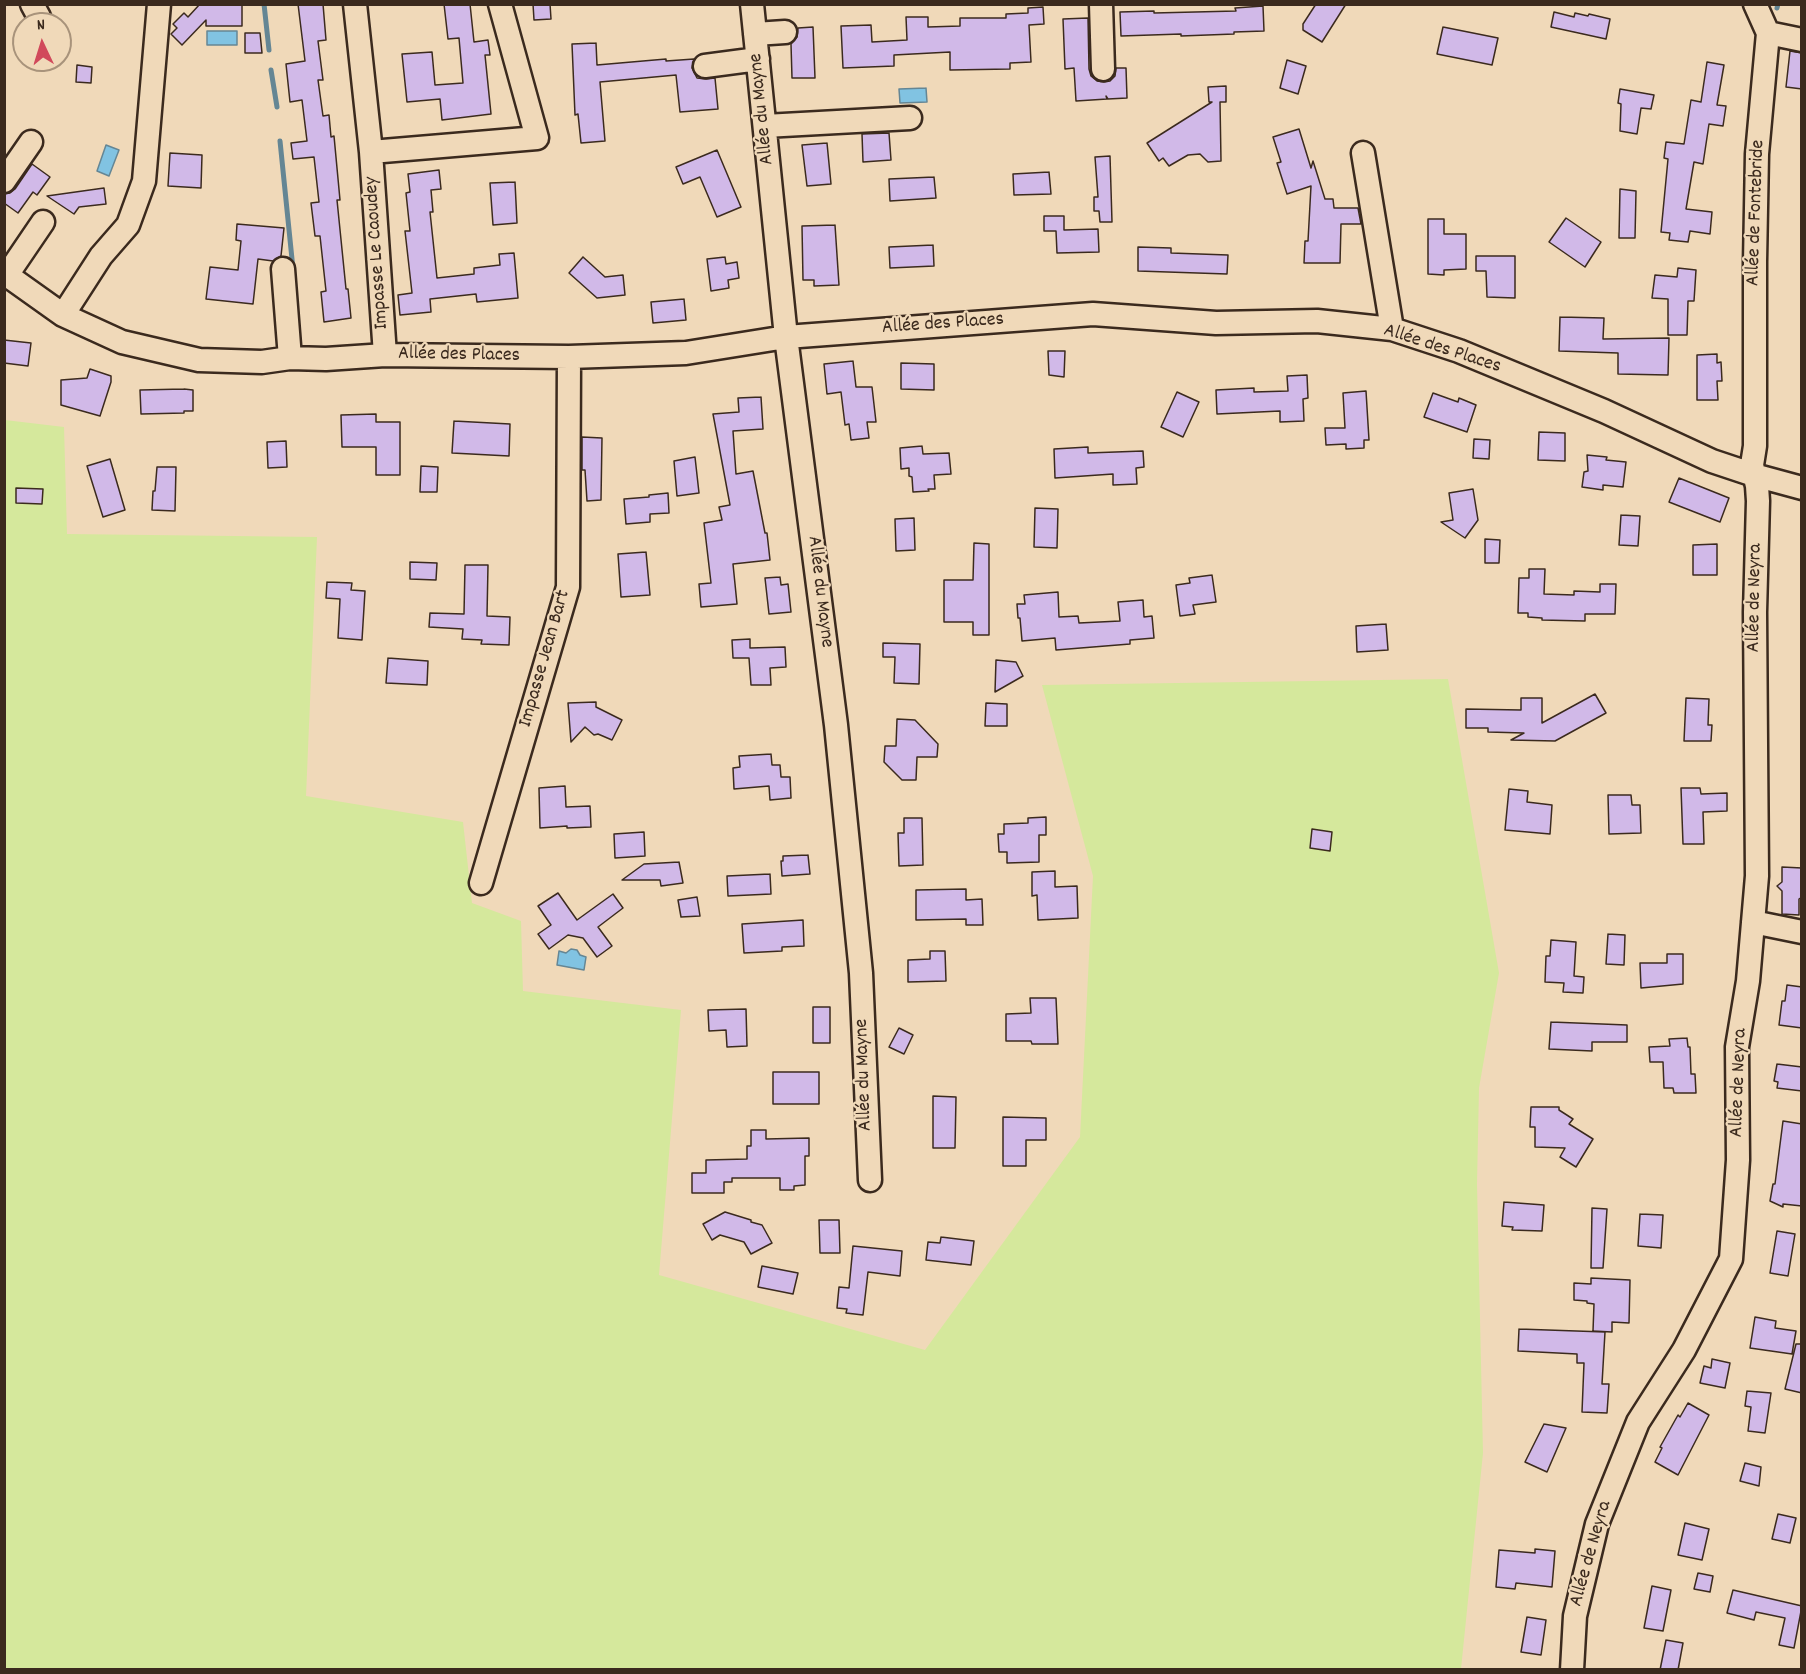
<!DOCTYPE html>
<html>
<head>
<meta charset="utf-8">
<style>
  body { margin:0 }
  #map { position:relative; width:1806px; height:1674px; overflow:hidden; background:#f0d9b9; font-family:Dekko,sans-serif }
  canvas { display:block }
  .frame { position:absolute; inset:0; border:6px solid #3b2a1e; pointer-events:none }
  .north { position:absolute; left:12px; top:12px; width:60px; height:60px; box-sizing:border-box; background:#f0d9b9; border:2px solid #a8937b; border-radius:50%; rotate:356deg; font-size:16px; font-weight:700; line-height:24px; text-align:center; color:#3b2a1e }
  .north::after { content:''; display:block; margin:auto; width:21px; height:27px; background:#d1495b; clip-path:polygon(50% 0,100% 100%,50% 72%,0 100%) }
</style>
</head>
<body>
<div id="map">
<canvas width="1806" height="1674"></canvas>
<div class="frame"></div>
<div class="north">N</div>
</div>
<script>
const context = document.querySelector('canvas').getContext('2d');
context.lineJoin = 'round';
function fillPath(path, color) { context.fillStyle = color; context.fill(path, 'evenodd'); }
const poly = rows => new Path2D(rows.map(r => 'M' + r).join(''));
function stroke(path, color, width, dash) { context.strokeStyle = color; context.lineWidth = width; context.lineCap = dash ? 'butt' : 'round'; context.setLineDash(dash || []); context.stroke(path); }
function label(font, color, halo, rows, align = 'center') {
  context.font = font + ' Dekko,sans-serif'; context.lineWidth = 4.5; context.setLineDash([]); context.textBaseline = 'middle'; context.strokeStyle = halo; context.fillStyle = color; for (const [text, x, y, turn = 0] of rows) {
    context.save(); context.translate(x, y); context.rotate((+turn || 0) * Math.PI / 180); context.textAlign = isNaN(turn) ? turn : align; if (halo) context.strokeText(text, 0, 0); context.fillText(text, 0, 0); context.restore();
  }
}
const green = poly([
  [5,420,64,427,67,534,317,537,306,796,463,822,472,903,521,921,523,991,681,1010,659,1275,925,1350,1080,1137,1093,876,1042,685,1448,679,1499,973,1479,1088,1477,1184,1483,1453,1461,1669,5,1670]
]);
const water = poly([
  [207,31,237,31,237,45,207,45,207,31],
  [926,88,927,102,900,103,899,89,926,88],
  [106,145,119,150,109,176,97,171,106,145],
  [571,949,577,950,580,955,586,957,584,970,557,965,559,951,566,953,571,949]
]);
const stream = poly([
  [264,4,269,50],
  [1777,8,1778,4],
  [271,70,277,107],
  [280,141,293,269]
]);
const building = poly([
  [200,4,242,4,242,26,206,26,206,20,182,45,171,34,177,28,173,24,184,13,188,17,200,4],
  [298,4,323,4,326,40,318,41,323,80,318,80,323,116,329,115,331,137,334,136,340,200,337,200,346,289,348,289,351,318,324,322,321,292,326,291,320,236,315,236,311,203,319,202,314,157,293,159,291,143,307,141,302,100,290,102,286,64,305,61,298,4],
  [444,4,470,4,474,42,488,40,490,55,485,55,491,114,442,120,440,99,407,102,402,54,432,52,435,85,463,83,459,38,448,39,444,4],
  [533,4,550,4,551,19,534,20,533,4],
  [1316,4,1346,4,1322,42,1303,30,1303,24,1316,4],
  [1263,6,1264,31,1234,32,1234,34,1181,36,1181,34,1121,36,1120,12,1154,11,1154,13,1236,11,1235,8,1263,6],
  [1043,7,1044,24,1029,25,1031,62,1010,63,1010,69,950,70,950,52,894,55,894,66,843,68,841,26,871,25,872,42,907,40,906,17,928,17,928,27,960,26,960,18,1006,18,1006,14,1028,13,1028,8,1043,7],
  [1554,12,1574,17,1575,13,1588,16,1589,14,1610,19,1606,39,1551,27,1554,12],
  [1088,18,1089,69,1091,76,1097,81,1104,82,1110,81,1115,76,1116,68,1126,68,1127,98,1108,99,1106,96,1107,99,1076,101,1074,68,1065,69,1063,19,1088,18],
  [813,27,815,78,792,78,791,44,797,37,798,28,813,27],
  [1443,27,1498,38,1492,65,1437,54,1443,27],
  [245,33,260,33,262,53,245,53,245,33],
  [596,43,597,65,666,59,666,61,694,59,692,68,697,78,706,79,715,78,718,109,680,112,676,75,600,82,605,141,581,143,578,114,575,115,572,44,596,43],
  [1790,51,1802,53,1802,89,1786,87,1790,51],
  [1287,60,1306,66,1298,94,1280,88,1287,60],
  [1707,62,1724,65,1717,105,1726,106,1723,126,1709,124,1703,164,1694,162,1686,209,1712,212,1710,234,1690,231,1688,242,1669,240,1670,233,1661,232,1668,159,1664,158,1666,142,1684,144,1691,100,1701,102,1707,62],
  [77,65,92,67,91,83,76,82,77,65],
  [1226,86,1226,102,1220,102,1221,161,1208,162,1200,154,1188,155,1169,166,1163,158,1159,161,1147,143,1212,102,1209,102,1208,87,1226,86],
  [1620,89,1654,95,1651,109,1641,108,1637,134,1620,131,1621,104,1618,103,1620,89],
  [1299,129,1311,168,1313,161,1325,199,1333,199,1334,208,1358,208,1361,224,1341,224,1340,263,1304,263,1305,241,1308,241,1311,186,1287,194,1277,163,1281,162,1273,137,1299,129],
  [889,133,891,160,863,162,862,134,889,133],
  [827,143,831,184,807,186,802,145,827,143],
  [717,150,741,207,717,217,700,177,683,184,676,167,717,150],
  [170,153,202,155,201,188,168,186,170,153],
  [1110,156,1112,222,1100,222,1099,211,1094,211,1094,197,1098,197,1095,157,1110,156],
  [32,164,50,177,37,195,33,192,18,213,4,203,4,194,10,193,15,189,32,164],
  [439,170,441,189,431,190,433,212,430,212,437,278,474,274,474,268,500,265,499,254,514,253,518,298,477,302,476,294,430,299,431,312,400,315,398,295,412,293,405,231,410,231,406,193,410,192,408,174,439,170],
  [1049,172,1051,194,1014,195,1013,174,1049,172],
  [934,177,936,198,890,201,889,179,934,177],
  [515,182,517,223,493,225,490,183,515,182],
  [104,188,106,204,79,207,74,214,47,196,104,188],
  [1620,189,1636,191,1635,238,1619,238,1620,189],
  [1044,216,1064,216,1064,230,1098,229,1099,252,1057,253,1056,231,1044,231,1044,216],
  [1566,218,1601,242,1585,267,1549,242,1566,218],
  [1428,219,1444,219,1444,234,1466,234,1466,269,1444,270,1444,275,1428,274,1428,219],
  [237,224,284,228,281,256,273,261,258,259,253,304,206,299,210,267,238,270,241,241,236,240,237,224],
  [835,225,839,285,814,286,814,280,803,280,802,226,835,225],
  [933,245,934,266,890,268,889,247,933,245],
  [1138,247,1171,248,1171,253,1228,255,1227,274,1138,271,1138,247],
  [1476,256,1515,256,1515,298,1487,297,1486,271,1476,271,1476,256],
  [583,257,605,277,623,275,625,295,597,298,569,273,583,257],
  [725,257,726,264,737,262,739,278,728,280,729,288,711,291,707,259,725,257],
  [1678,268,1696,270,1694,301,1688,301,1687,335,1668,335,1668,299,1652,298,1655,275,1677,277,1678,268],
  [684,299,686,320,653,323,651,302,684,299],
  [1560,317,1604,318,1603,339,1669,338,1668,375,1618,374,1618,353,1559,351,1560,317],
  [4,340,31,343,28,366,4,363,4,340],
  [1048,351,1065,351,1064,377,1049,375,1048,351],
  [1717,354,1717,363,1721,362,1722,381,1717,381,1718,400,1697,400,1697,355,1717,354],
  [853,361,856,387,872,387,876,422,867,422,869,438,851,440,849,424,845,425,841,392,827,394,824,364,853,361],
  [901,363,934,364,934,390,901,389,901,363],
  [90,369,111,376,111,382,100,416,61,405,61,380,87,378,90,369],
  [1307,375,1308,398,1303,399,1304,421,1280,422,1280,411,1217,414,1216,390,1254,388,1254,392,1288,391,1287,376,1307,375],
  [184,389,193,390,193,411,184,411,184,413,141,414,140,390,184,389],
  [1366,391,1369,440,1364,440,1364,448,1346,449,1346,444,1326,445,1325,428,1345,428,1343,393,1366,391],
  [1177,392,1199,402,1183,437,1161,427,1177,392],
  [1433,393,1458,402,1459,398,1476,405,1467,432,1424,417,1433,393],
  [761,397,763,429,733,431,736,474,753,471,765,533,767,533,770,560,733,564,737,604,701,607,699,584,711,583,704,523,722,520,719,507,730,505,713,414,739,412,738,398,761,397],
  [376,414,376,422,400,422,400,475,376,475,376,447,342,447,341,415,376,414],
  [454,421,510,424,509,456,452,453,454,421],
  [1539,432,1565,433,1565,461,1538,460,1539,432],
  [582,437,602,438,601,500,587,501,585,470,582,470,582,437],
  [1474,439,1490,440,1489,459,1473,458,1474,439],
  [286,441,287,467,268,468,267,442,286,441],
  [922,446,923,454,949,453,951,474,934,475,935,489,928,489,929,491,913,492,912,477,909,476,909,468,901,469,900,448,922,446],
  [1088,447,1088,453,1143,451,1144,467,1136,468,1137,484,1113,485,1113,474,1055,478,1054,449,1088,447],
  [1587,455,1607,457,1606,460,1626,462,1623,487,1603,485,1603,490,1582,487,1584,472,1588,471,1587,455],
  [695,457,699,493,677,496,674,461,695,457],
  [110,459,125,510,103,517,87,466,110,459],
  [421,466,438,467,437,492,420,492,421,466],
  [157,467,176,467,175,511,152,510,153,491,155,491,157,467],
  [1679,478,1729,498,1720,522,1669,502,1679,478],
  [16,488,43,489,42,504,16,503,16,488],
  [1473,489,1478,520,1465,538,1441,522,1453,520,1449,493,1473,489],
  [668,493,669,513,650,514,650,522,626,524,624,499,649,497,649,495,668,493],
  [1035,508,1058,509,1057,548,1034,547,1035,508],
  [1621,515,1640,516,1638,546,1619,545,1621,515],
  [914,518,915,550,896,551,895,519,914,518],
  [1485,539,1500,540,1499,563,1485,563,1485,539],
  [974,543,989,544,989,635,973,635,973,622,944,622,944,580,973,580,974,543],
  [1717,544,1717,575,1693,575,1693,545,1717,544],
  [646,552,650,595,621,597,618,554,646,552],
  [410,562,437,563,436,580,410,579,410,562],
  [465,565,488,565,487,616,510,617,509,645,481,644,482,640,462,639,463,629,429,627,430,613,464,614,465,565],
  [1529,569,1545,569,1544,594,1574,595,1574,591,1600,592,1600,584,1616,584,1615,614,1585,614,1585,621,1542,620,1542,618,1528,617,1528,613,1518,613,1519,578,1529,578,1529,569],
  [1212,575,1216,602,1193,605,1195,614,1180,616,1176,585,1190,583,1189,578,1212,575],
  [780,577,781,585,788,584,791,612,769,614,765,578,780,577],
  [327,582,352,583,351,590,365,591,362,640,338,638,340,599,326,598,327,582],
  [1058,592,1059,617,1078,616,1079,623,1120,621,1118,602,1143,600,1144,617,1152,616,1154,638,1130,640,1130,644,1056,650,1055,638,1022,641,1020,618,1018,618,1017,604,1025,604,1024,595,1058,592],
  [1386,624,1388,650,1357,652,1356,626,1386,624],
  [750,639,750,648,785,647,786,667,770,668,771,685,751,685,749,658,733,658,732,640,750,639],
  [883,643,920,644,919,684,894,683,895,657,883,657,883,643],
  [388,658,428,661,427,685,386,683,388,658],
  [996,660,1016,662,1023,676,995,692,996,660],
  [1595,694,1606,713,1555,741,1511,740,1524,733,1488,732,1488,728,1466,728,1466,709,1521,710,1521,698,1542,698,1542,723,1595,694],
  [1686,698,1709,699,1708,725,1712,725,1711,741,1684,741,1686,698],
  [596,702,596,707,622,720,612,740,598,734,594,735,585,727,571,742,568,703,596,702],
  [986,703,1007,704,1007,726,985,726,986,703],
  [897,719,915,720,938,744,937,757,917,757,916,780,902,780,884,762,885,746,896,746,897,719],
  [771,754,772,765,780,765,781,777,790,777,791,798,770,800,769,786,734,789,733,768,740,767,739,756,771,754],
  [565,786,566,807,590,806,591,827,567,828,567,826,540,828,539,788,565,786],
  [1681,788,1700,788,1701,794,1727,793,1727,811,1703,812,1704,844,1683,844,1681,788],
  [1509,789,1528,791,1527,802,1552,805,1550,834,1505,830,1509,789],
  [1608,795,1631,795,1632,805,1640,805,1641,833,1609,834,1608,795],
  [1046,817,1046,835,1039,835,1039,862,1007,863,1007,852,999,852,998,834,1004,834,1004,824,1028,823,1028,818,1046,817],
  [904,818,922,818,923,865,899,866,898,833,904,833,904,818],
  [1312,829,1332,832,1330,851,1310,848,1312,829],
  [644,832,645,856,615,858,614,834,644,832],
  [808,855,810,874,782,876,781,861,783,861,783,856,808,855],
  [679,862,683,883,661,886,660,880,622,880,644,864,679,862],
  [1782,867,1802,868,1802,897,1799,899,1799,915,1782,914,1782,891,1777,886,1782,882,1782,867],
  [1055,871,1055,887,1077,886,1078,918,1038,920,1037,895,1032,896,1032,872,1055,871],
  [770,874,771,894,728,896,727,876,770,874],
  [966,889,966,900,982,899,983,925,966,925,966,919,916,920,916,890,966,889],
  [558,893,577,920,613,894,623,908,598,927,612,946,597,957,583,938,568,935,549,949,538,934,551,925,538,906,558,893],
  [697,897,700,916,681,917,678,900,697,897],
  [803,920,804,946,782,947,782,951,744,953,742,924,803,920],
  [1608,934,1625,935,1624,965,1606,964,1608,934],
  [1551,940,1576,942,1574,976,1584,977,1583,993,1563,992,1564,983,1545,982,1546,956,1550,956,1551,940],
  [930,951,945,951,946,981,908,982,908,960,930,959,930,951],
  [1667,954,1683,954,1683,984,1641,988,1640,963,1667,963,1667,954],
  [1787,985,1802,987,1802,1028,1779,1025,1782,1001,1785,1001,1787,985],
  [1030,998,1056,998,1058,1044,1032,1044,1031,1041,1006,1041,1006,1014,1031,1013,1030,998],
  [813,1007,830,1007,830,1043,813,1043,813,1007],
  [746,1009,747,1046,727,1047,726,1030,709,1031,708,1010,746,1009],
  [1551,1022,1627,1025,1627,1042,1592,1042,1592,1051,1549,1049,1551,1022],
  [899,1028,913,1035,904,1054,889,1047,899,1028],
  [1687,1038,1688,1047,1690,1047,1691,1074,1695,1074,1696,1093,1674,1093,1673,1088,1664,1088,1663,1062,1650,1062,1649,1047,1670,1046,1669,1039,1687,1038],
  [1777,1064,1802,1067,1802,1091,1777,1088,1778,1082,1774,1081,1777,1064],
  [773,1072,819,1072,819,1104,773,1104,773,1072],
  [933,1096,956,1097,955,1148,933,1148,933,1096],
  [1531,1107,1559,1107,1559,1110,1573,1119,1569,1124,1593,1139,1576,1167,1560,1157,1565,1148,1535,1147,1535,1127,1530,1127,1531,1107],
  [1003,1117,1046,1118,1046,1140,1026,1140,1026,1166,1003,1166,1003,1117],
  [1783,1121,1802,1124,1802,1206,1783,1204,1783,1207,1770,1201,1773,1184,1775,1184,1783,1121],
  [751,1130,766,1130,766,1139,809,1138,809,1156,805,1156,805,1185,794,1186,794,1190,780,1190,780,1178,732,1178,732,1182,724,1182,724,1193,692,1193,692,1173,706,1173,706,1160,747,1159,747,1146,751,1146,751,1130],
  [1504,1202,1544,1205,1542,1231,1512,1230,1513,1227,1502,1226,1504,1202],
  [1592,1208,1607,1209,1603,1268,1591,1268,1592,1208],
  [725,1212,751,1220,751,1222,762,1225,772,1243,751,1254,744,1242,720,1235,712,1240,703,1224,725,1212],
  [1640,1214,1663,1215,1661,1248,1638,1246,1640,1214],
  [819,1220,839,1220,840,1253,820,1253,819,1220],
  [1777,1231,1795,1234,1788,1276,1770,1273,1777,1231],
  [941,1237,974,1241,971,1265,926,1260,928,1242,940,1243,941,1237],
  [853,1246,902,1251,900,1276,868,1272,863,1315,846,1313,847,1309,837,1308,839,1287,849,1288,853,1246],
  [762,1266,798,1273,793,1294,758,1287,762,1266],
  [1591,1278,1630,1280,1629,1323,1612,1322,1612,1332,1593,1331,1594,1304,1587,1303,1587,1301,1574,1300,1574,1283,1591,1284,1591,1278],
  [1755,1317,1776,1321,1775,1328,1796,1331,1792,1354,1750,1348,1755,1317],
  [1519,1329,1605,1332,1602,1384,1609,1384,1607,1413,1582,1412,1584,1363,1577,1363,1577,1354,1518,1351,1519,1329],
  [1796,1344,1802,1344,1802,1393,1785,1389,1796,1344],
  [1712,1359,1730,1363,1725,1388,1700,1383,1704,1366,1711,1368,1712,1359],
  [1747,1391,1771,1393,1765,1433,1748,1431,1751,1407,1745,1406,1747,1391],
  [1688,1403,1709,1415,1678,1475,1655,1462,1662,1448,1660,1447,1678,1415,1680,1417,1688,1403],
  [1544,1424,1566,1428,1547,1472,1525,1462,1544,1424],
  [1745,1463,1761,1467,1759,1486,1740,1481,1745,1463],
  [1778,1514,1796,1518,1790,1543,1772,1539,1778,1514],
  [1685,1523,1709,1529,1702,1560,1678,1555,1685,1523],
  [1535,1549,1555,1551,1552,1587,1516,1583,1515,1589,1496,1587,1499,1550,1535,1553,1535,1549],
  [1698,1573,1713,1576,1710,1592,1694,1589,1698,1573],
  [1652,1586,1671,1590,1663,1631,1644,1628,1652,1586],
  [1733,1590,1802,1606,1794,1648,1779,1645,1785,1618,1756,1612,1754,1620,1727,1613,1733,1590],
  [1527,1617,1546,1620,1541,1655,1521,1652,1527,1617],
  [1666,1640,1683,1643,1678,1670,1660,1670,1666,1640]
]);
const minor = poly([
  [32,4,39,17],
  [355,4,371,152,385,355],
  [752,4,786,337,836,725,861,973,870,1180],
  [1101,4,1103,69],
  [1768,33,1802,40],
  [755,34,785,32],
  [705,66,758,59],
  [765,126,910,118],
  [371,152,537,138,500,4],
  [1363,153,1392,329],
  [4,181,31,142],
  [283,269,290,358],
  [4,273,63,315,122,342,199,360,262,362,290,358,326,359,385,355,569,357,686,353,786,337,1093,314,1216,323,1317,321,1392,329,1459,351,1604,411,1712,461,1754,475,1802,488],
  [7,275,43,222],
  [63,315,101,256,128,225,144,181,159,4],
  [481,883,568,587,569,357],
  [1753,922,1802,932],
  [1572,1670,1575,1616,1597,1524,1638,1422,1684,1350,1731,1259,1738,1160,1737,1047,1748,981,1757,876,1755,612,1758,501,1757,486,1752,465,1755,446,1755,262,1757,154,1768,33,1755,4]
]);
const streetNames = [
  ["Allée du Mayne",763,109,-96],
  ["Allée de Fontebride",1757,213,-88],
  ["Impasse Le Caoudey",378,253,-94],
  ["Allée des Places",943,325,-4],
  ["Allée des Places",1442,350,18],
  ["Allée des Places",459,356,1],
  ["Allée du Mayne",819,592,83],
  ["Allée de Neyra",1756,598,-89],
  ["Impasse Jean Bart",546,659,-74],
  ["Allée du Mayne",865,1075,-92],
  ["Allée de Neyra",1740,1083,-88],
  ["Allée de Neyra",1592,1554,-74]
];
fillPath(green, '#d5e89c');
fillPath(water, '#81c3e2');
stroke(water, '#658694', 1.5);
stroke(stream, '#658694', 5);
fillPath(building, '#d1b9e8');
stroke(building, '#3b2a1e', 1.5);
stroke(minor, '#3b2a1e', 27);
stroke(minor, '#f0d9b9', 22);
label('20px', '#3b2a1e', '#f0d9b9', streetNames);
</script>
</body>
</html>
